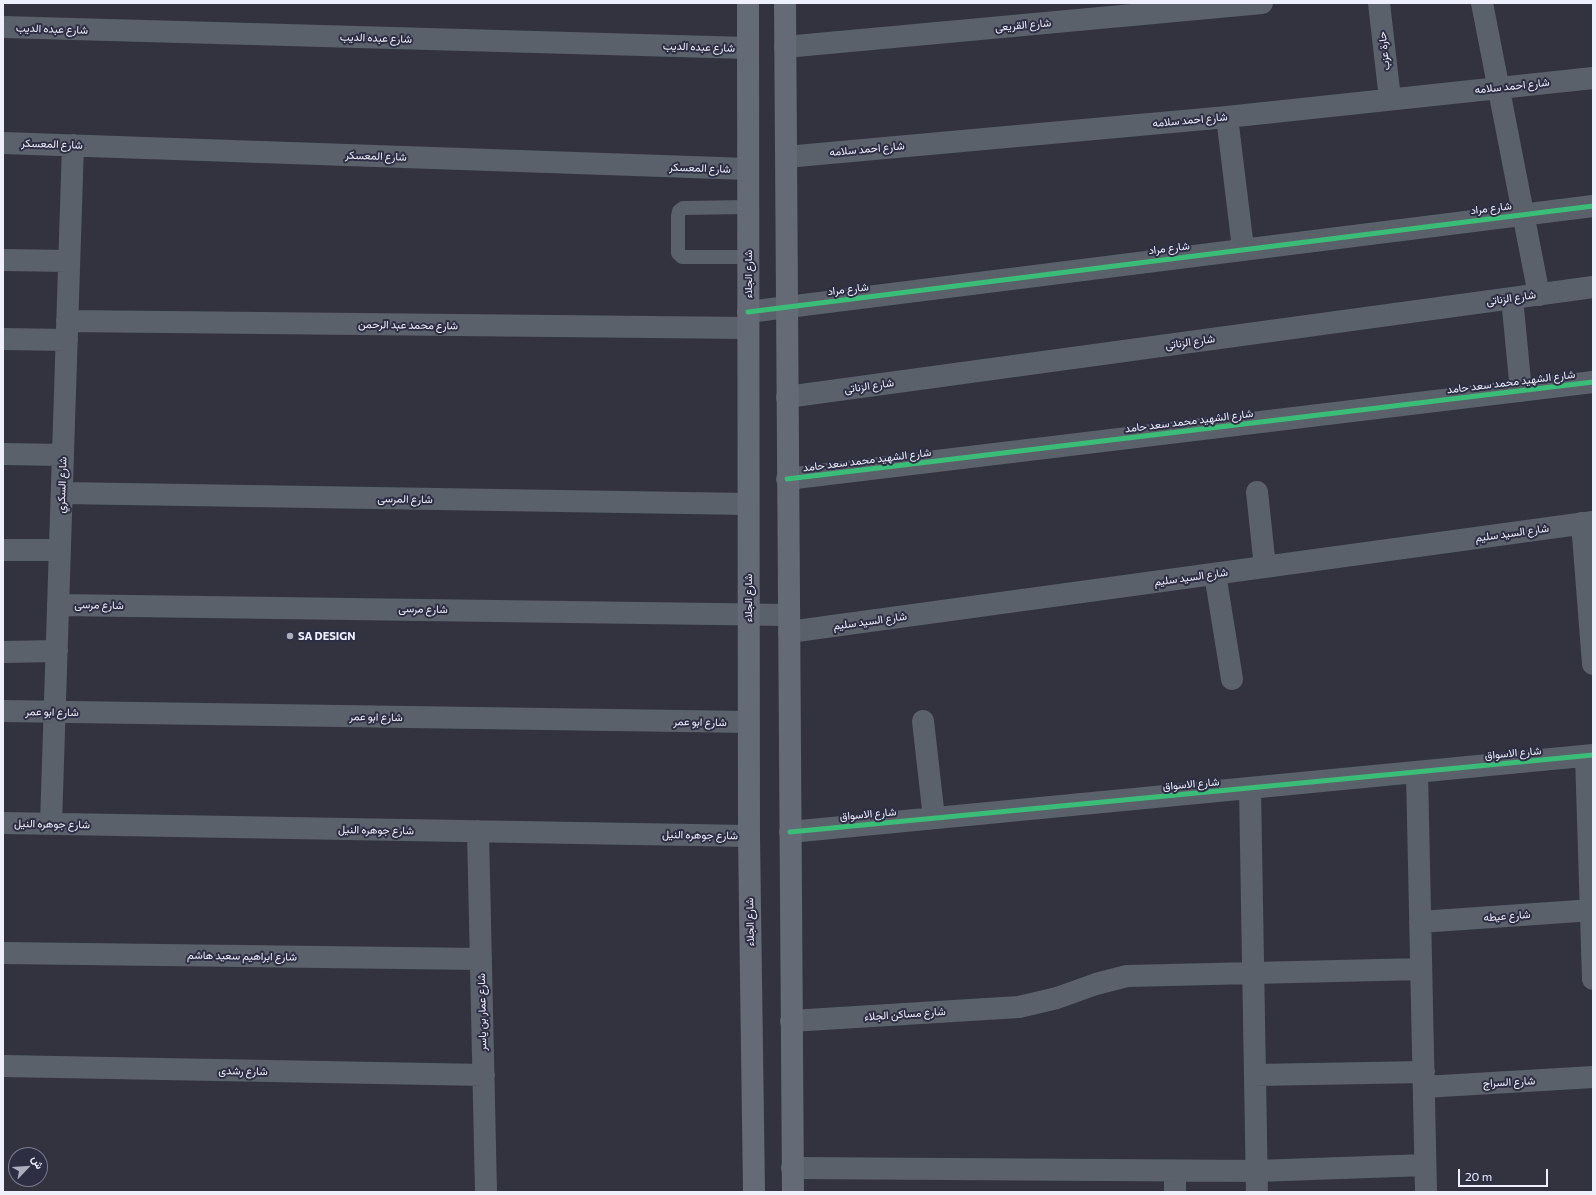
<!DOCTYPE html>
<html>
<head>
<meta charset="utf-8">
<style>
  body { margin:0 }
  #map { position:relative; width:1596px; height:1195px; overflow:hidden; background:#32333f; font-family:Commissioner,Vazirmatn,sans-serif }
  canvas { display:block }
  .frame { position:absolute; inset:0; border:4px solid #eef0fe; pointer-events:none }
  .north { position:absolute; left:8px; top:1147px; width:40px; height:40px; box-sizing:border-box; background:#2d2e44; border:1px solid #7a7c8e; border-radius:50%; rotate:65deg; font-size:11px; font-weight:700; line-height:16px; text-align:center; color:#eef0fe }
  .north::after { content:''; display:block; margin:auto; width:14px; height:18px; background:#acaebb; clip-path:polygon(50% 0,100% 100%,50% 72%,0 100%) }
  .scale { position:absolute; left:1458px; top:1169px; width:90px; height:18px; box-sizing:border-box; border:2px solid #eef0fe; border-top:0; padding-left:5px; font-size:12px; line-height:14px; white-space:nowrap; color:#eef0fe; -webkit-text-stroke:3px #2d2e44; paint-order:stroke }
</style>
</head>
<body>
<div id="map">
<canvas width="1596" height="1195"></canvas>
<div class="frame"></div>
<div class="north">ش</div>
<div class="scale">20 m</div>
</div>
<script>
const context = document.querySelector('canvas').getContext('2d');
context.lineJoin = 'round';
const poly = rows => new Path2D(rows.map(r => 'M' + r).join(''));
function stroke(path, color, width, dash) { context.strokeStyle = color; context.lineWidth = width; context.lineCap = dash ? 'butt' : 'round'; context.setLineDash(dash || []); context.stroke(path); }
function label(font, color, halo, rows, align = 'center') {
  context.font = font + ' Commissioner,Vazirmatn,sans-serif'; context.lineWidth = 4; context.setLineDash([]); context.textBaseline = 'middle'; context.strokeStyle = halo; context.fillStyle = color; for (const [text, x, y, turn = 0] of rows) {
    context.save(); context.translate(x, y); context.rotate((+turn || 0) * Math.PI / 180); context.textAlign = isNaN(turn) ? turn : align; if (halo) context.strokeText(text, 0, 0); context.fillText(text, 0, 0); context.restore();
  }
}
const lane = poly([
  [748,207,683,208,679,211,678,216,678,253,682,257,748,257]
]);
const street = poly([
  [1379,3,1390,99],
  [1482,3,1539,295],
  [3,27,748,48],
  [785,47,1262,3],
  [1227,117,1243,248],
  [3,143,748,169],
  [786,157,1227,117,1593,78],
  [3,260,69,261],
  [1512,298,1521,391],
  [748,312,1593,206],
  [67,321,748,328],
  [3,339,67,340],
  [787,397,1593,287],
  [3,454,63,455],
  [787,479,1593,382],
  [1257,492,1265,567],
  [62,493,748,504],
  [1582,523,1593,664],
  [3,550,60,550],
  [1215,574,1232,679],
  [58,605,788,615],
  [789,632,1593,522],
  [3,652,57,651],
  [3,711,748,722],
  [923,721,934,818],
  [1586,756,1593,979],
  [1417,772,1426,1192],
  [1250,788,1257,1192],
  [3,823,749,836],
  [51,824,73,145],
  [478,831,486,1192],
  [790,832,1593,755],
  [1420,922,1593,910],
  [3,953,481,959],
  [791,1021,1019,1007,1057,998,1096,984,1127,976,1421,969],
  [3,1066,484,1075],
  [1255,1075,1424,1072],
  [1424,1087,1593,1077],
  [792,1168,1257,1171,1425,1165],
  [1175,1171,1175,1192]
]);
const secondary = poly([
  [748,3,749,836,754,1192],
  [785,3,793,1192]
]);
const cycleway = poly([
  [748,312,1593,206],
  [787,479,1593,382],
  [790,832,1593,755]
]);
const markers = [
  [290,636,4,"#acaebb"]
];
const streetNames = [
  ["شارع القريعى",1023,25,-5],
  ["شارع عبده الديب",52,29,2],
  ["شارع عبده الديب",376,38,2],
  ["شارع عبده الديب",699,47,2],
  ["حارة عزب",1384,51,-96],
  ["شارع احمد سلامه",1512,86,-6],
  ["شارع احمد سلامه",1190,120,-5],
  ["شارع المعسكر",52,144,2],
  ["شارع احمد سلامه",867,149,-5],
  ["شارع المعسكر",376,156,2],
  ["شارع المعسكر",700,168,2],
  ["شارع مراد",1491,208,-7],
  ["شارع مراد",1169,248,-7],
  ["شارع الجلاء",748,274,-90],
  ["شارع مراد",848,289,-7],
  ["شارع الزناتى",1511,298,-8],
  ["شارع محمد عبد الرحمن",408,325,1],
  ["شارع الزناتى",1190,342,-8],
  ["شارع الشهيد محمد سعد حامد",1511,382,-7],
  ["شارع الزناتى",869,386,-8],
  ["شارع الشهيد محمد سعد حامد",1189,421,-7],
  ["شارع الشهيد محمد سعد حامد",867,460,-7],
  ["شارع السكري",62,485,-88],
  ["شارع المرسى",405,499,1],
  ["شارع السيد سليم",1512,533,-8],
  ["شارع السيد سليم",1191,577,-8],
  ["شارع الجلاء",748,598,-90],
  ["شارع مرسى",99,605,1],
  ["شارع مرسى",423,609,1],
  ["شارع السيد سليم",870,621,-8],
  ["شارع ابو عمر",52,712,1],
  ["شارع ابو عمر",376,717,1],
  ["شارع ابو عمر",700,722,1],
  ["شارع الاسواق",1513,753,-5],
  ["شارع الاسواق",1191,784,-5],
  ["شارع الاسواق",868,814,-5],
  ["شارع جوهره النيل",52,824,1],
  ["شارع جوهره النيل",376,830,1],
  ["شارع جوهره النيل",700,835,1],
  ["شارع عيطه",1507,916,-4],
  ["شارع الجلاء",750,922,-91],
  ["شارع ابراهيم سعيد هاشم",242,956,1],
  ["شارع عمار بن ياسر",482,1012,-91],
  ["شارع مساكن الجلاء",905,1014,-4],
  ["شارع رشدى",243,1071,1],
  ["شارع السراج",1509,1082,-3]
];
const poiNames = [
  ["SA DESIGN",298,636]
];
stroke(lane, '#5b616a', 14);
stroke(street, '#5b616a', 22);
stroke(secondary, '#646b76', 22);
stroke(cycleway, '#3abd76', 5);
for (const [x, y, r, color] of markers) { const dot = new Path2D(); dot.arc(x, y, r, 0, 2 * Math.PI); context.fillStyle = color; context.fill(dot); stroke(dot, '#2d2e44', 1.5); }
label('11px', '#eef0fe', '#2d2e44', streetNames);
label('bold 11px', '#eef0fe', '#2d2e44', poiNames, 'left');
</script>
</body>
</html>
